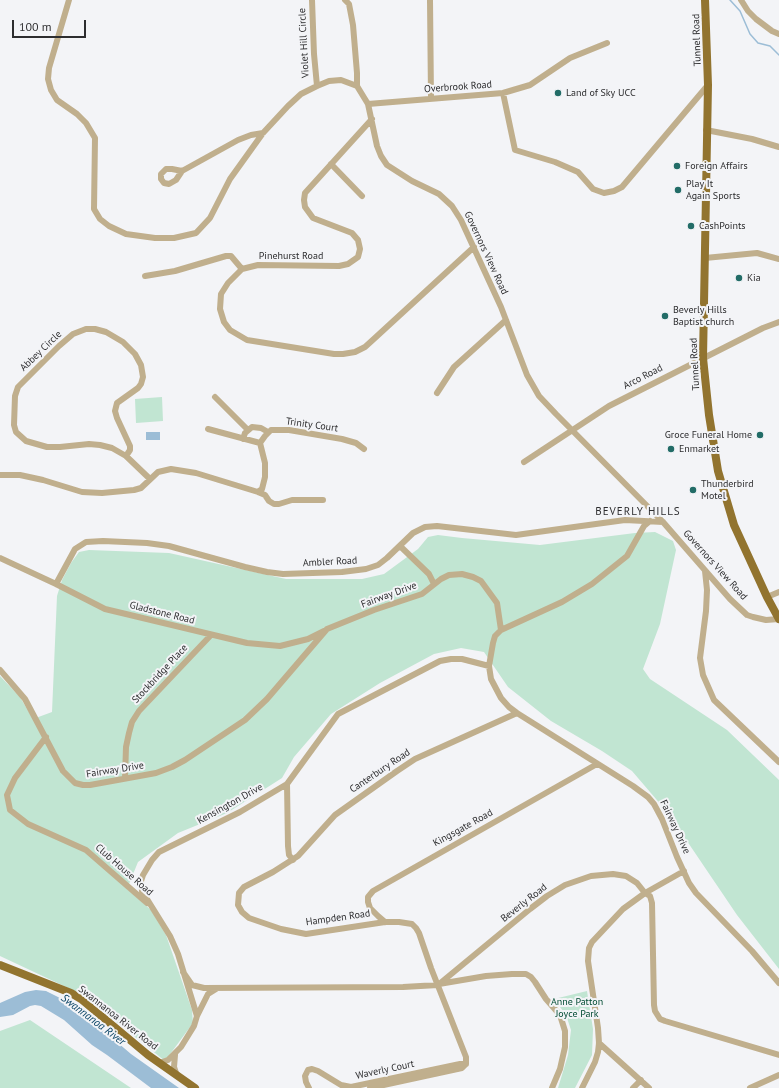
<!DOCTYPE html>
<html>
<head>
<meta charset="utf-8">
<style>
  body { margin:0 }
  #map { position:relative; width:779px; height:1088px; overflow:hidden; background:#f3f4f7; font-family:"PT Sans",sans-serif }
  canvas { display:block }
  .scale { position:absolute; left:12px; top:20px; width:74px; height:18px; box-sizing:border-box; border:2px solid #2d2d2f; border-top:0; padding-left:5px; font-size:12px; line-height:14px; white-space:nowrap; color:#2d2d2f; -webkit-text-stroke:3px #f3f4f7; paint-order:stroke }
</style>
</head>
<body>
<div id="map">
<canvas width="779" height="1088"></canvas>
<div class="scale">100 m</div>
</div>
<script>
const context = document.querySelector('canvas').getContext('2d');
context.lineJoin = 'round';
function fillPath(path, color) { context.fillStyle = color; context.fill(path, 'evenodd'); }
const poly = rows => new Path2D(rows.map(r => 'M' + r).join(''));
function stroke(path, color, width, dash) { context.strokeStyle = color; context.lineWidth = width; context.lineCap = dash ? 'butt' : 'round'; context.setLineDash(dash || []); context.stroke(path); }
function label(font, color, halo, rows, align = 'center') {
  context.font = font + ' "PT Sans",sans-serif'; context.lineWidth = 4; context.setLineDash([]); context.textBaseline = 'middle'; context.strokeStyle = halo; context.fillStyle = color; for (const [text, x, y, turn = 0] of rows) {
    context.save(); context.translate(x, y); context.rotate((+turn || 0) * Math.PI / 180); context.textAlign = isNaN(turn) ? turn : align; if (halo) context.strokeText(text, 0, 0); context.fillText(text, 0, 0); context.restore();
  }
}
const green = poly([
  [162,397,163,421,136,423,135,399],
  [655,532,673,541,676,550,660,624,643,669,650,679,727,730,779,780,779,969,737,915,668,813,632,771,602,751,551,721,508,687,484,652,461,648,434,654,380,683,331,714,294,757,282,778,227,813,178,833,138,862,127,889,151,910,166,935,192,1010,193,1023,165,1061,81,994,0,956,0,676,20,697,33,719,52,712,57,596,62,580,71,563,79,552,89,550,169,553,286,579,362,579,384,574,418,549,428,537,438,535,462,538,540,545,635,533],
  [587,991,593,1029,592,1055,575,1088,558,1088,568,1055,571,1030,566,1015,554,999],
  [30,1020,131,1088,0,1088,0,1031]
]);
const water = poly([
  [146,432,160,432,160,440,146,440],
  [36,990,46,991,58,997,90,1019,131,1054,179,1088,151,1088,107,1055,92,1045,64,1020,41,1006,35,1005,30,1006,13,1015,0,1017,0,1003,25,992]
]);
const stream = poly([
  [730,0,740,11,750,34,758,43,770,46,779,55]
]);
const minor = poly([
  [69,0,49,68,48,79,51,90,57,100,77,114,86,123,95,138,94,209,100,219,109,226,126,234,155,238,174,238,196,233,210,218,230,179,263,133,288,106,301,94,317,86,329,81,341,80,357,86,368,104,377,146,381,156,387,165,412,181,439,194,452,206,461,220,501,307,527,375,539,396,556,414,663,522,730,599,747,615,753,617,766,620,779,619],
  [312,0,314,54,317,86],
  [345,0,349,4,353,25,357,73,357,86],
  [430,0,431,98],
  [741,0,748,11,756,19,772,31,779,34],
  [503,93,515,150,555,162,578,172,593,189,604,193,614,191,622,187,708,85],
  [368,104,503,93,530,85,570,58,607,43],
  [372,119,305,193,304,200,305,207,313,218,352,233,358,240,360,249,358,257,348,264,339,266,258,265,242,269,228,283,221,294,220,309,224,322,230,330,247,340,334,354,343,354,355,352,365,347,376,337,474,247],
  [706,130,752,139,779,147],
  [331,164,362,196],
  [182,171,176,180,169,184,164,183,161,179,161,174,166,169,172,169,182,171,238,140,251,135,263,133],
  [705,258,757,253,779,259],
  [145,276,175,271,226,256,231,256,242,269],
  [86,329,95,329,106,332,123,342,135,354,141,365,143,377,141,384,138,388,117,403,115,411,117,418,130,446,130,450,126,456,112,448,100,445,89,444,60,447,47,447,26,441,16,432,14,425,15,396,18,387,59,346,73,334,86,329],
  [437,393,454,367,506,320],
  [215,397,248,430],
  [208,429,260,443,265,463,265,477,262,489,258,492],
  [243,439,245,433,252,427,261,428,268,432],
  [260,443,265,436,271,430,289,430,342,439,356,443,364,449],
  [126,456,150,479],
  [524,462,609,406,763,328,779,322],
  [0,475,20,475,43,480,82,492,102,493,134,490,141,488,158,472,171,469,196,473,258,492,265,495,269,501,274,504,279,504,292,500,323,500],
  [400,546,429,574,434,584],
  [0,558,56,584,105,609,247,643,280,646,308,639,324,631],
  [705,571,707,590,706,611,700,658,703,675,714,700,779,762],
  [56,584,75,549,86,542,103,541,147,543,169,546,245,567,267,572,283,574,342,572,366,569,378,565,387,558,413,533,425,527,437,526,516,535,625,520,663,522],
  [767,597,779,592],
  [501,630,562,602,592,584,627,556,644,526,650,521],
  [0,670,25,699,63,771,75,783,83,785,90,785,156,773,172,767,185,760,245,720,267,699,327,629,374,610,422,594,441,579,449,575,462,574,473,577,481,581,497,603,501,630,495,636,493,643,489,666,491,679,501,698,509,707,517,713,633,786,648,797,654,804,662,819,677,857,689,883,696,893,752,951,779,983],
  [46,737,15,778,7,795,10,810,28,824,86,850,147,903],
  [125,778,126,747,129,733,132,722,139,711,211,635],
  [287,784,288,846,289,855,293,860],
  [385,922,378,916,370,908,368,902,368,897,373,891,597,764],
  [183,972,192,985,204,988,403,987,438,985,530,909,547,896,565,885,591,876,613,874,626,876,637,883,645,893,650,896,652,903,654,1005,655,1011,660,1019,665,1021,779,1055],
  [439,984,486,976,512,974,526,974,531,977,535,982,546,999,560,1015,565,1031,565,1047,560,1069,552,1088],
  [197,1016,208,994,216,989],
  [599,1043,649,1088],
  [175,1055,174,1067,177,1076],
  [159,1063,168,1060,181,1047,194,1026,197,1016,178,954,170,936,142,891,141,881,143,875,152,860,159,852,240,812,287,784,338,714,440,661,451,659,462,659,489,666],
  [309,1088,306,1082,305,1076,308,1070,312,1069,318,1071,341,1085,351,1087,460,1064,466,1064],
  [370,1088,462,1068,466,1064,466,1057,431,968,419,933,416,928,412,924,399,922,385,922,306,934,281,929,249,918,242,912,238,905,239,893,244,887,273,872,298,856,335,815,397,771,415,759,517,713],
  [582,1088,595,1062,598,1052,599,1043,598,1028,588,961,589,948,592,942,623,909,645,893,684,871],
  [633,1088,641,1080],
  [750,1088,779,1075]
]);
const major = poly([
  [705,0,708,85,703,358,709,415,718,471,734,525,767,597,779,619],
  [0,965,71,993,81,999,148,1055,195,1088]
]);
const markers = [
  [558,93,4,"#226c67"],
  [677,166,4,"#226c67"],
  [678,190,4,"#226c67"],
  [691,226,4,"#226c67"],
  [739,278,4,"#226c67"],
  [665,316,4,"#226c67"],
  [760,435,4,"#226c67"],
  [671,449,4,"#226c67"],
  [693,490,4,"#226c67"]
];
const streetNames = [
  ["Tunnel Road",697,40,-92],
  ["Violet Hill Circle",304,43,-93],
  ["Overbrook Road",458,87,-4],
  ["Governors View Road",486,253,65],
  ["Pinehurst Road",291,256],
  ["Abbey Circle",41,351,-44],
  ["Tunnel Road",695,364,-93],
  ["Arco Road",643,377,-27],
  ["Trinity Court",312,425,8],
  ["Ambler Road",330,562,-3],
  ["Governors View Road",715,565,48],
  ["Fairway Drive",389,595,-20],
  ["Gladstone Road",162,613,14],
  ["Stockbridge Place",160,674,-47],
  ["Fairway Drive",115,770,-9],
  ["Canterbury Road",380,771,-34],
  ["Kensington Drive",230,804,-29],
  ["Fairway Drive",675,827,65],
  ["Kingsgate Road",463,828,-29],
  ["Club House Road",124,870,41],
  ["Beverly Road",524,903,-38],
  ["Hampden Road",338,918,-8],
  ["Swannanoa River Road",118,1018,38],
  ["Waverly Court",385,1070,-12]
];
const poiNames = [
  ["Land of Sky UCC",566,93],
  ["Foreign Affairs",685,166],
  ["Play It",686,184],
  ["Again Sports",686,196],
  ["CashPoints",699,226],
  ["Kia",747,278],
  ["Beverly Hills",673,310],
  ["Baptist church",673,322],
  ["Groce Funeral Home",752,435,"right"],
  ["Enmarket",679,449],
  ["Thunderbird",701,484],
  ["Motel",701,496]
];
const parkNames = [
  ["Anne Patton",577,1002],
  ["Joyce Park",577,1014]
];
const neighbourhoodNames = [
  ["BEVERLY HILLS",638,512]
];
const waterNames = [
  ["Swannanoa River",93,1020,37]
];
fillPath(green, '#c1e5d2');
fillPath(water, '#9cbdd6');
stroke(stream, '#9cbdd6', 1.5);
stroke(minor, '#c0af8d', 6);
stroke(major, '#92742f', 8);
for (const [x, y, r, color] of markers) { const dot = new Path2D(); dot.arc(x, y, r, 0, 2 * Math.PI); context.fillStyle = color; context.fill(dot); stroke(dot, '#f3f4f7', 1.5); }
label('10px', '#2d2d2f', '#f3f4f7', streetNames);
label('10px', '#2d2d2f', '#f3f4f7', poiNames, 'left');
label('10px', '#004b32', '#f3f4f7', parkNames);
context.letterSpacing = '1px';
label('11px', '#2d2d2f', '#f3f4f7', neighbourhoodNames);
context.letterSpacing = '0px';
label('italic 11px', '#084365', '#f3f4f7', waterNames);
</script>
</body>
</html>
